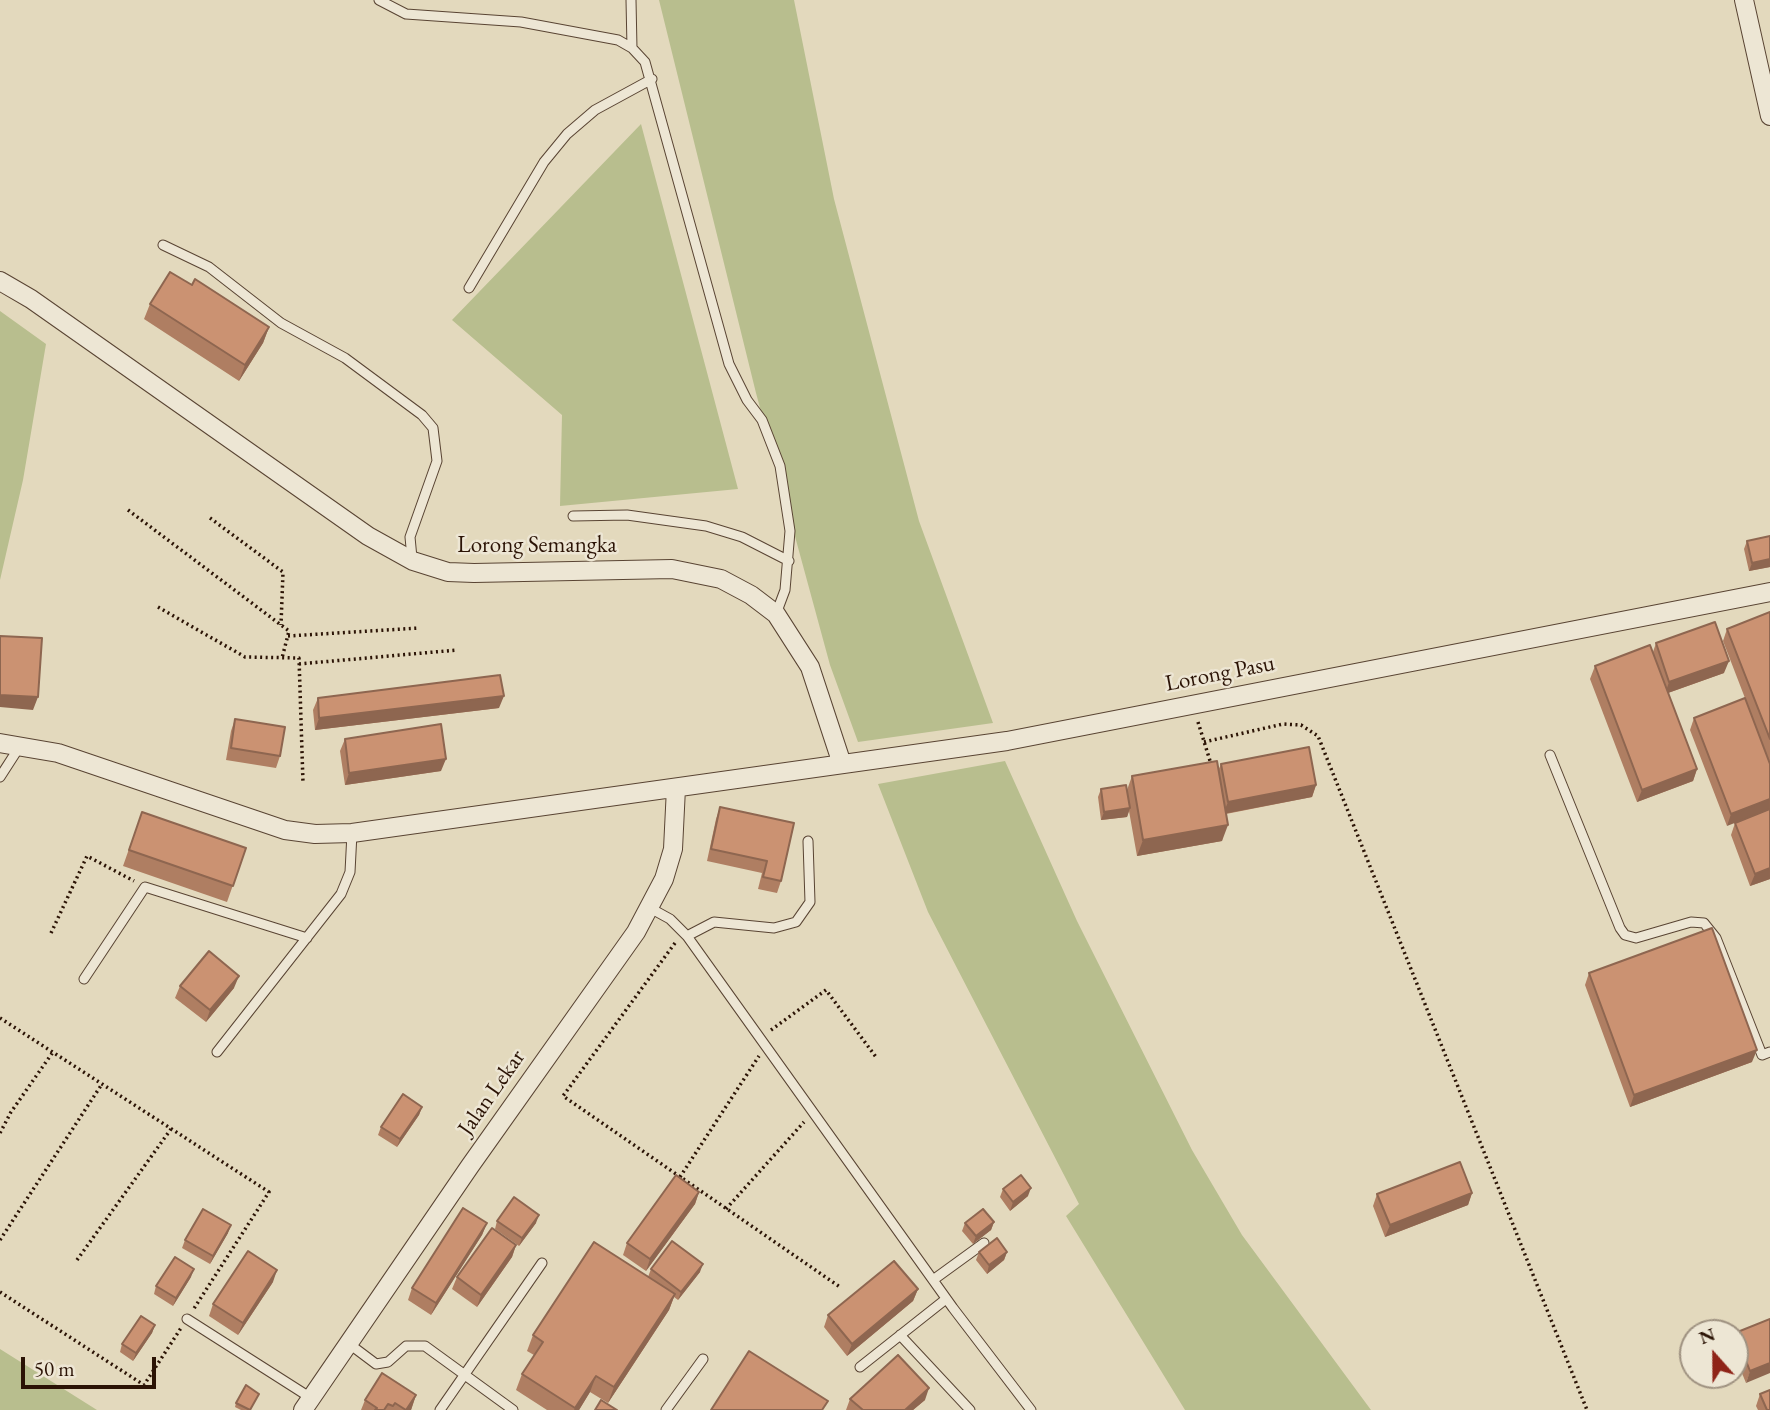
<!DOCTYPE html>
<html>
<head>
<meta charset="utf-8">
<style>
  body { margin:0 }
  #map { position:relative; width:1770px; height:1410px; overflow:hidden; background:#e3d9bd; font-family:"EB Garamond",serif }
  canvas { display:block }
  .north { position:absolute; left:1679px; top:1319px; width:70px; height:70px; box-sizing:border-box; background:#ede6d4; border:2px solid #9f9281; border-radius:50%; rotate:339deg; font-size:19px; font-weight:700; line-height:28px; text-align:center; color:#2b1305 }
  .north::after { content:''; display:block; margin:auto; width:24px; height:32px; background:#8f2418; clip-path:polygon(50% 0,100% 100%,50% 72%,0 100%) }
  .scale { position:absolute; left:21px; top:1357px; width:135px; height:32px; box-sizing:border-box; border:4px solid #2b1305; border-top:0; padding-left:9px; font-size:21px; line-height:24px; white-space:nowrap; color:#2b1305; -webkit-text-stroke:5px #ede6d4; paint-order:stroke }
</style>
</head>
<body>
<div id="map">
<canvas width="1770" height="1410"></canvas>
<div class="north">N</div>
<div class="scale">50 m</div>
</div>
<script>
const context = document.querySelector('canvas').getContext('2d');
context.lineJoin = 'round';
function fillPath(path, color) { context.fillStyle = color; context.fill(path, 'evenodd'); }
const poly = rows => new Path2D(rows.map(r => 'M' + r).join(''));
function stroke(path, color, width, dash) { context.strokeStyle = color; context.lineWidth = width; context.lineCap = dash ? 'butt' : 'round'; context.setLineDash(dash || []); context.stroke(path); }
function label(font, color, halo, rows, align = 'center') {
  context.font = font + ' "EB Garamond",serif'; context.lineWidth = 5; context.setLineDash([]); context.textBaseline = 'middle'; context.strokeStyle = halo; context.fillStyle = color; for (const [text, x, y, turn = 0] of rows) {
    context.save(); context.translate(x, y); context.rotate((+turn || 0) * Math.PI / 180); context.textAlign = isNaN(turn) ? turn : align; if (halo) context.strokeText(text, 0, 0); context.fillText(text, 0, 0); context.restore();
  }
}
const green = poly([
  [659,0,794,0,834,199,919,521,993,723,858,742,830,665,756,393],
  [641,124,738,489,560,506,562,415,452,320],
  [0,311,46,344,23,480,0,580],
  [1005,761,1077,921,1192,1150,1242,1235,1371,1410,1185,1410,1066,1216,1079,1204,928,912,878,784],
  [0,1349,97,1410,0,1410]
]);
const path = poly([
  [128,510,289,631,282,658],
  [210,518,283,572,281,625],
  [158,607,245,657,299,658,303,783],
  [288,636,419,628],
  [299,664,457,650],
  [1198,722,1211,764],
  [1204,742,1283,724,1301,725,1318,736,1587,1410],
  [51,933,87,856,134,881],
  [675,943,563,1096,840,1287],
  [0,1018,269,1192,193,1310],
  [771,1030,826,990,876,1057],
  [0,1133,11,1112,53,1052],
  [680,1177,759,1056],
  [726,1209,804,1122],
  [0,1240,102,1084],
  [77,1260,171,1129],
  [0,1292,144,1385,181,1328]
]);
const lane = poly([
  [379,0,406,14,521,22,618,40,632,48,645,62,729,364,747,400,762,420,780,466,790,531,785,590,776,614],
  [631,0,632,48],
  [163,245,209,267,281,323,345,358,422,415,433,428,437,461,410,537,412,558],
  [469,288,544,162,567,134,595,110,652,79],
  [573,516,627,515,706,526,742,537,789,561],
  [1550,755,1620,928,1625,935,1636,938,1691,922,1704,923,1716,938,1762,1055,1770,1052],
  [0,777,20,746],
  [650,908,670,919,687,936,953,1308,1031,1410],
  [687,936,714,922,774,928,796,922,810,902,808,841],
  [84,979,145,887,307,938],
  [217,1052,341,894,350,872,352,833],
  [933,1280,984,1243],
  [187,1319,311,1398],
  [900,1335,970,1410],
  [348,1343,376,1364,388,1362,406,1346,425,1346,513,1410],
  [860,1367,946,1299],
  [440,1410,542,1263],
  [666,1410,703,1359]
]);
const street = poly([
  [1744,0,1770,116],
  [0,281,31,299,368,536,413,561,448,572,474,573,672,569,721,579,751,595,776,614,810,667,842,764],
  [0,743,58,753,285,830,315,834,352,833,1007,741,1770,592],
  [303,1410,470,1166,636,932,664,879,673,849,676,788]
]);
const wall = poly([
  [192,285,269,327,263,343,239,381,144,319,150,304],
  [1770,536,1770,567,1749,571,1744,549,1747,541],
  [1770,612,1770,763,1723,641,1727,629],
  [1656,643,1724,673,1668,693,1697,769,1693,781,1637,802,1590,679,1595,666,1653,652],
  [318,698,499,708,315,730,313,710],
  [1694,718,1770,764,1727,826,1690,730],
  [235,719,280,756,276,768,226,760,231,731],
  [345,739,441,771,345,785,340,751],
  [1221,764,1316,785,1312,797,1226,814,1222,841,1137,856,1129,811,1127,817,1101,820,1098,797,1101,789,1127,790,1132,776,1218,771],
  [720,807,794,823,781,881,777,893,758,889,762,873,707,861,716,819],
  [142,812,246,848,227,902,123,866],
  [1735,823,1770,879,1750,886,1731,835],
  [1589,973,1752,1062,1630,1107,1585,985],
  [180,986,234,988,206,1022,175,998],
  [422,1107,419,1115,397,1147,378,1135,381,1127],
  [1003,1189,1028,1196,1010,1211,1000,1197],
  [699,1192,695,1204,646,1271,623,1255,627,1243],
  [1472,1193,1468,1205,1385,1237,1373,1206,1377,1194],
  [497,1221,536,1223,519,1246,495,1229],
  [994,1222,991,1230,973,1244,962,1231,965,1223],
  [487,1223,482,1235,431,1315,408,1300,412,1288],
  [228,1233,210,1264,182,1248,185,1240],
  [516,1245,512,1257,477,1307,452,1289,457,1277],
  [979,1252,1007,1252,1004,1260,987,1274,976,1260],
  [651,1269,700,1272,678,1300,674,1297,669,1310,608,1403,590,1392,579,1410,547,1410,516,1390,522,1374,534,1355,527,1351,533,1335,648,1277],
  [191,1277,173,1306,154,1294,156,1286],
  [273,1282,238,1335,209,1316,213,1304],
  [918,1289,913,1301,847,1356,824,1327,828,1315],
  [1770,1319,1746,1383,1735,1356,1735,1333],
  [155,1325,152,1333,133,1361,120,1352,122,1344],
  [259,1394,250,1410,241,1410,235,1407,236,1403],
  [1760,1394,1770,1410,1758,1410,1756,1406],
  [416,1395,411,1410,361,1410,365,1400],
  [850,1399,925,1400,913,1410,846,1410]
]);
const shadedWall = poly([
  [269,327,263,343,239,381,245,365],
  [1770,559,1770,567,1749,571,1752,563],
  [1729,661,1724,673,1665,694,1669,682],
  [0,695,38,697,33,710,0,707],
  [504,696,499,708,315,730,319,718],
  [446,759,441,771,345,785,349,773],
  [1697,769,1693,781,1637,802,1642,790],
  [1316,785,1312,797,1223,814,1228,802],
  [1770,799,1770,809,1727,826,1731,814],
  [1130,808,1127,817,1101,820,1104,812],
  [1228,825,1222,841,1137,856,1143,840],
  [1770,868,1770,879,1750,886,1755,874],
  [239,976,234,988,206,1022,210,1010],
  [1757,1050,1752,1062,1630,1107,1634,1095],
  [422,1107,419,1115,397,1147,400,1139],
  [1031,1188,1028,1196,1010,1211,1013,1202],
  [699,1192,695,1204,646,1271,650,1259],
  [1472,1193,1468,1205,1385,1237,1390,1225],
  [539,1215,536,1223,519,1246,522,1238],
  [994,1222,991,1230,973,1244,976,1236],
  [487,1223,482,1235,431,1315,436,1303],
  [231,1225,228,1233,210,1264,213,1256],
  [516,1245,512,1257,477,1307,481,1295],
  [1007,1252,1004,1260,987,1274,989,1265],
  [703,1264,700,1272,678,1300,681,1292],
  [194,1269,191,1277,173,1306,176,1298],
  [277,1270,273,1282,238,1335,243,1323],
  [918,1289,913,1301,847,1356,852,1344],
  [675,1294,669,1310,608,1403,614,1387],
  [155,1325,152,1333,133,1361,136,1353],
  [1770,1363,1770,1373,1746,1383,1750,1371],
  [596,1376,590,1392,579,1410,574,1410],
  [929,1388,925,1400,913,1410,905,1410],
  [416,1395,411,1410,406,1410]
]);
const building = poly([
  [170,272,192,285,195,279,269,327,245,365,150,304,170,272],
  [1770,536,1770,559,1752,563,1747,541,1770,536],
  [1770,612,1770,739,1727,629,1770,612],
  [1715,622,1729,661,1669,682,1656,643,1715,622],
  [0,636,42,638,38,697,0,695,0,636],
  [1650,645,1697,769,1642,790,1595,666,1650,645],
  [500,675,504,696,319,718,318,698,500,675],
  [1745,698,1770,764,1770,799,1731,814,1694,718,1745,698],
  [235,719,285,727,280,756,231,748,235,719],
  [441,724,446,759,349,773,345,739,441,724],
  [1309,747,1316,785,1228,802,1221,764,1309,747],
  [1217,761,1228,825,1143,840,1132,776,1217,761],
  [1126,785,1130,808,1104,812,1101,789,1126,785],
  [720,807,794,823,781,881,763,877,767,861,711,849,720,807],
  [1770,809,1770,868,1755,874,1735,823,1770,809],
  [142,812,246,848,233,886,129,850,142,812],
  [1712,928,1757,1050,1634,1095,1589,973,1712,928],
  [209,951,239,976,210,1010,180,986,209,951],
  [403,1094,422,1107,400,1139,381,1127,403,1094],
  [1460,1162,1472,1193,1390,1225,1377,1194,1460,1162],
  [676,1175,699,1192,650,1259,627,1243,676,1175],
  [1021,1175,1031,1188,1013,1202,1003,1189,1021,1175],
  [514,1197,539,1215,522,1238,497,1221,514,1197],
  [463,1208,487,1223,436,1303,412,1288,463,1208],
  [203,1209,231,1225,213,1256,185,1240,203,1209],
  [983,1209,994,1222,976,1236,965,1223,983,1209],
  [492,1228,516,1245,481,1295,457,1277,492,1228],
  [997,1238,1007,1252,989,1265,979,1252,997,1238],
  [672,1241,703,1264,681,1292,651,1269,672,1241],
  [594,1242,675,1294,614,1387,596,1376,575,1408,522,1374,543,1342,533,1335,594,1242],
  [248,1251,277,1270,243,1323,213,1304,248,1251],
  [175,1257,194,1269,176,1298,156,1286,175,1257],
  [894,1261,918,1289,852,1344,828,1315,894,1261],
  [141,1316,155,1325,136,1353,122,1344,141,1316],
  [1770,1319,1770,1363,1750,1371,1735,1333,1770,1319],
  [749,1351,828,1401,822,1410,711,1410,749,1351],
  [898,1355,929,1388,905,1410,863,1410,850,1399,898,1355],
  [382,1373,416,1395,406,1410,395,1403,393,1406,388,1404,384,1410,375,1410,377,1408,365,1400,382,1373],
  [246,1385,259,1394,250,1410,236,1403,246,1385],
  [1770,1390,1770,1410,1767,1410,1760,1394,1770,1390],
  [601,1400,617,1410,595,1410,601,1400]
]);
const streetNames = [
  ["Lorong Semangka",537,546],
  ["Lorong Pasu",1220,674,-11],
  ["Jalan Lekar",492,1093,-55]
];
fillPath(green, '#b8be8e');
stroke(lane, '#594433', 11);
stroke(street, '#594433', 20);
stroke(path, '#2b1305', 3.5, [2, 3.5]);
stroke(lane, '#ede6d4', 9);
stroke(street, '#ede6d4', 18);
fillPath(wall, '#af7e62');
fillPath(shadedWall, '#8e6650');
fillPath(building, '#cb9272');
stroke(building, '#8e6650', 2);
label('23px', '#2b1305', '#ede6d4', streetNames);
</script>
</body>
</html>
